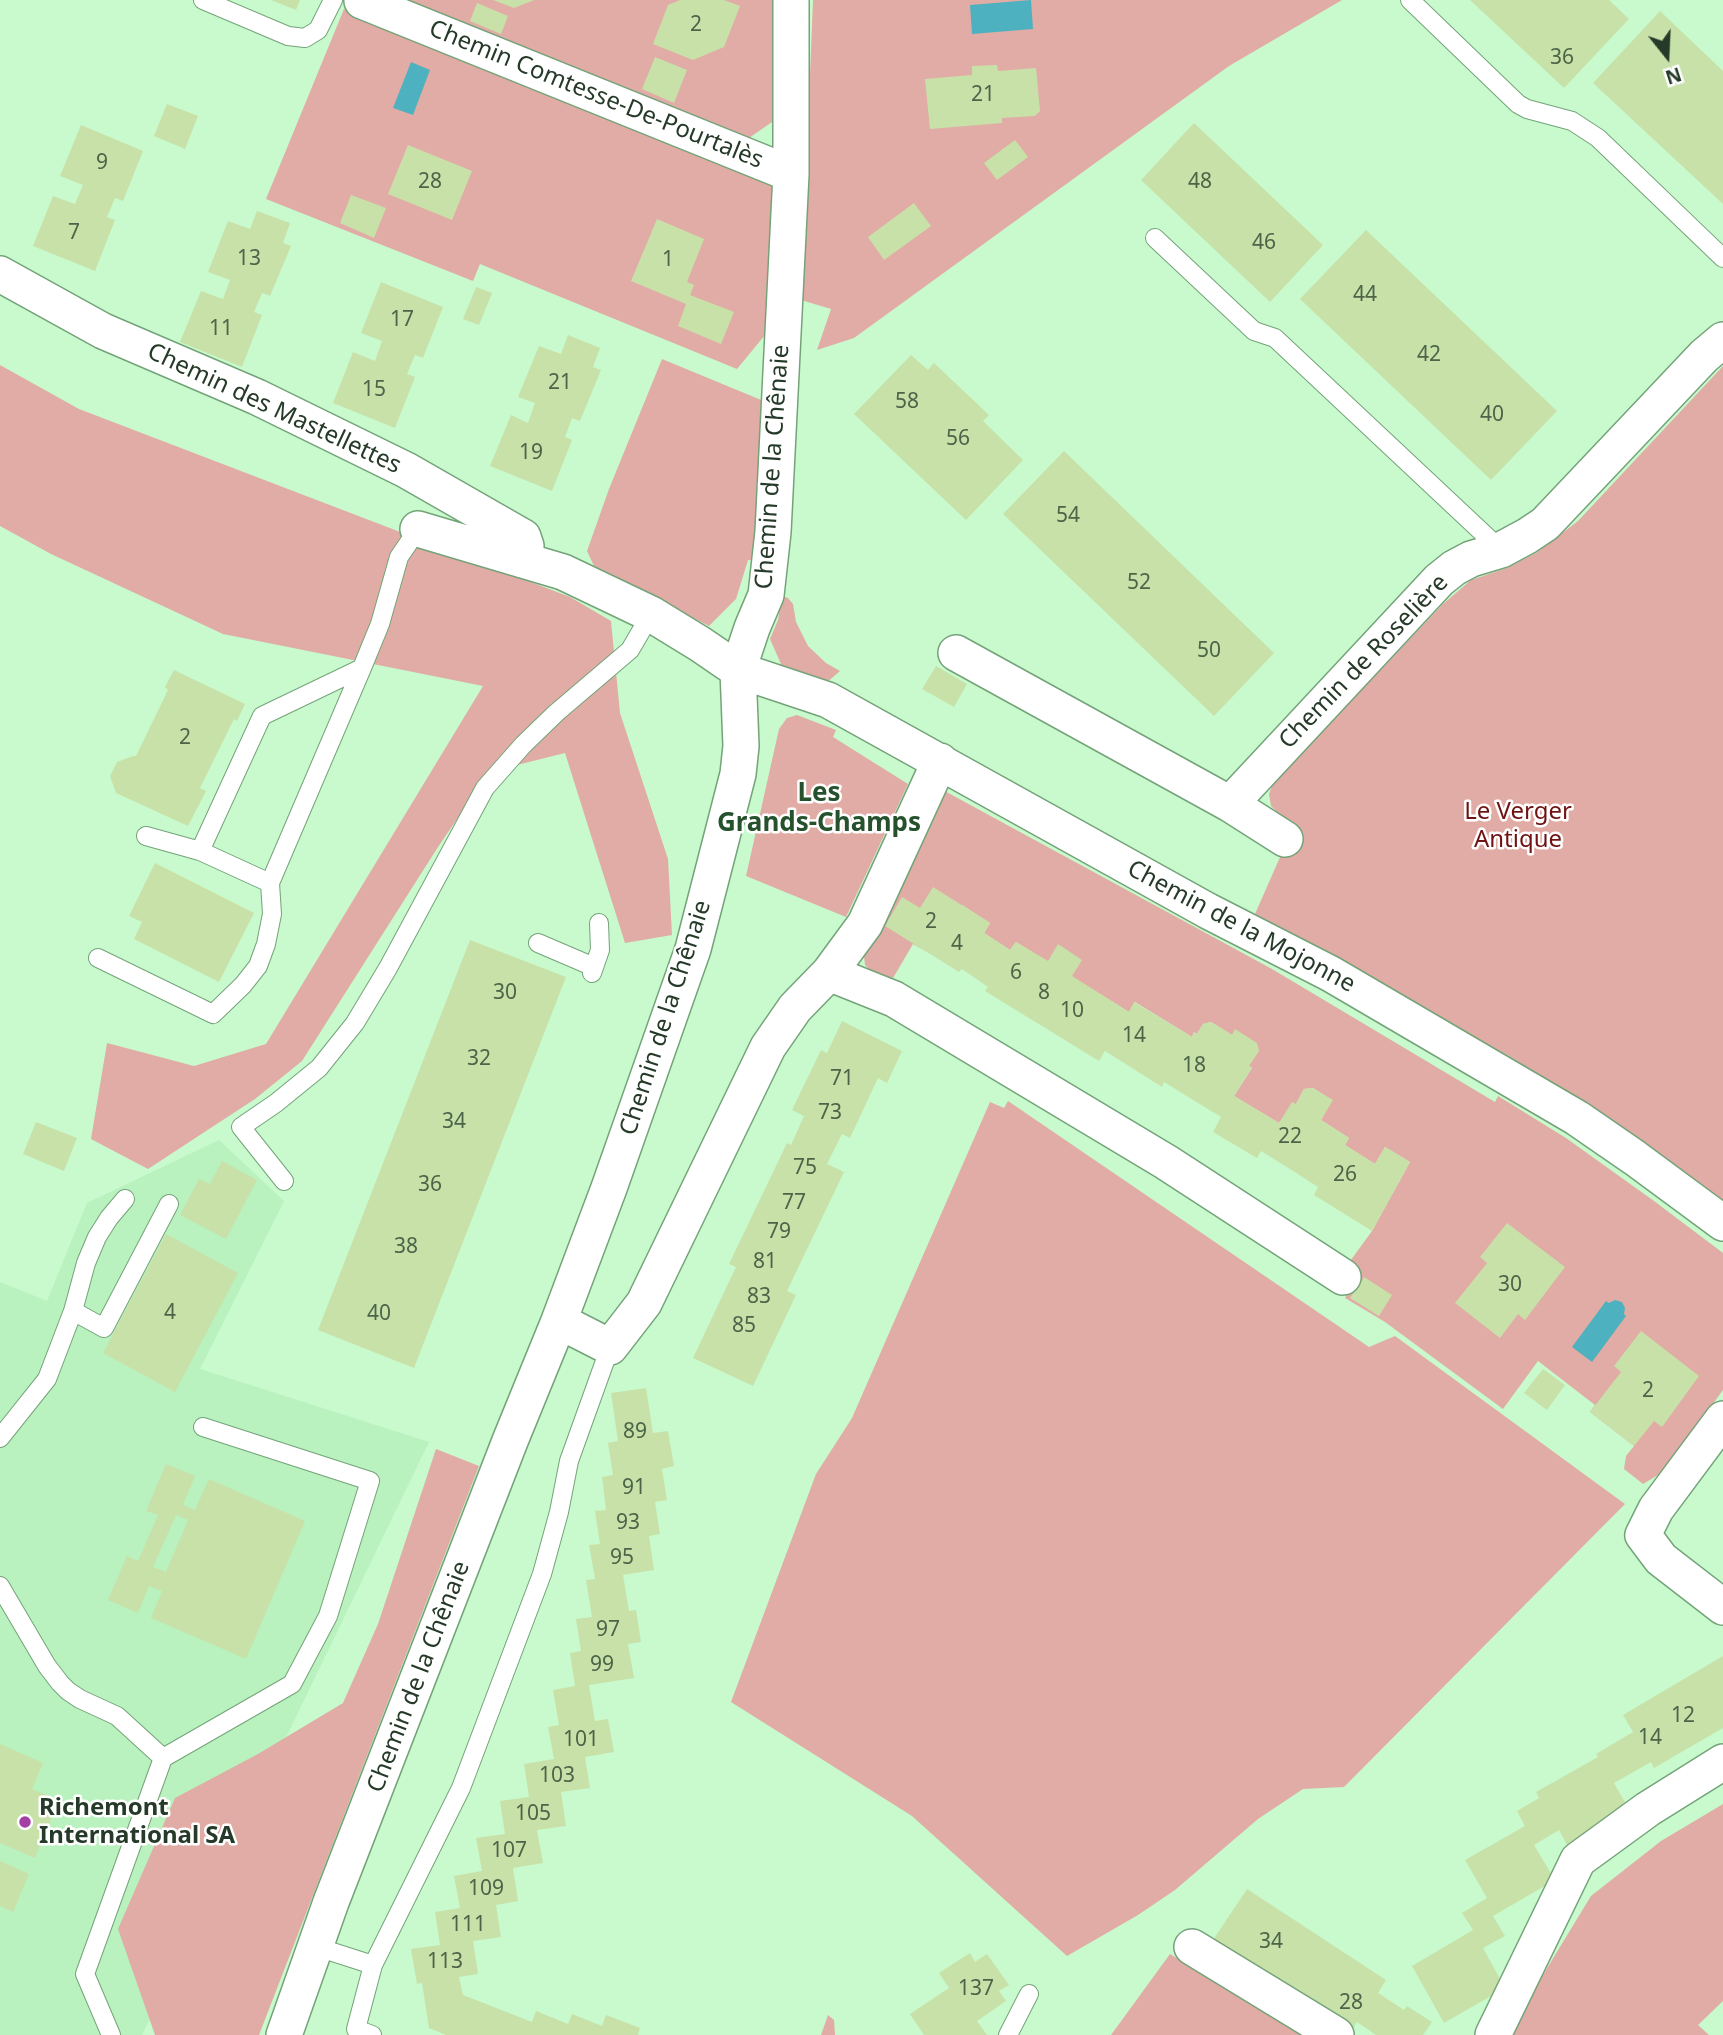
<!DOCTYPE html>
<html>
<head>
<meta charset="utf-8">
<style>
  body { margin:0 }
  #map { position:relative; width:1723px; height:2035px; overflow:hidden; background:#c8facd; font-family:"Noto Sans",sans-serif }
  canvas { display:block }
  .north { position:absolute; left:1632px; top:21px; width:70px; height:70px; -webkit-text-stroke:5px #fff; paint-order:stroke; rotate:162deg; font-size:19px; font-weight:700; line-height:28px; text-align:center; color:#263a29 }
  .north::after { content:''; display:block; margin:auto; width:24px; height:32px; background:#263a29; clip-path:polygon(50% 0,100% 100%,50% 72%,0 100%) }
</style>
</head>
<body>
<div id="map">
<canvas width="1723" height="2035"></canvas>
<div class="north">N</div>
</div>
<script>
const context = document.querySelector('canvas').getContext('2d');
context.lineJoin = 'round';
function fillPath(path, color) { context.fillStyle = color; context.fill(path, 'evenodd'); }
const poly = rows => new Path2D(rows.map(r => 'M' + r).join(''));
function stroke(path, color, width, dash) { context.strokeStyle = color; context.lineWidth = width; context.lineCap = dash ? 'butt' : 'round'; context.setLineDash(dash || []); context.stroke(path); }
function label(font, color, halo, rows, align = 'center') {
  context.font = font + ' "Noto Sans",sans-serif'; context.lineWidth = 5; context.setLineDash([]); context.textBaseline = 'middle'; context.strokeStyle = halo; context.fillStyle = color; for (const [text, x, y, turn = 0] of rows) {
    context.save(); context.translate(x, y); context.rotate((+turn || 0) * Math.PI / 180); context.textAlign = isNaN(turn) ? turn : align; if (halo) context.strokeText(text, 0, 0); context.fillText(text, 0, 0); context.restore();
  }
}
const built = poly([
  [219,1140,284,1201,200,1369,429,1442,142,2035,0,2035,0,1282,47,1301,87,1203]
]);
const green = poly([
  [400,0,775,0,775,120,746,140],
  [813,0,1342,0,1229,66,854,338,817,350,831,309,801,300],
  [344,9,775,187,776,245,765,335,737,369,480,264,473,281,266,199],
  [662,359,766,402,755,560,748,560,736,599,709,626,595,568,587,551,609,489],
  [0,365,79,409,570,597,611,621,620,713,668,859,672,935,625,943,565,753,489,772,438,847,302,1061,255,1099,148,1169,91,1139,107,1043,194,1066,266,1044,483,686,223,634,51,554,0,526],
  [1723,366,1723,1204,1697,1184,1514,1059,1255,914,1295,823,1279,814,1271,806,1269,794,1273,783,1443,604,1471,580,1507,568,1536,553,1578,521],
  [782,596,788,598,793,604,796,622,808,646,826,663,840,671,825,684,784,669,781,664,770,639,778,620],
  [797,715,836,730,833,737,908,784,846,917,746,876,779,729,787,718],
  [941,789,1272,969,1495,1102,1498,1096,1566,1138,1654,1201,1723,1253,1723,1390,1663,1472,1643,1484,1624,1469,1626,1456,1634,1446,1590,1412,1595,1405,1538,1361,1503,1409,1385,1322,1345,1298,1360,1272,1348,1264,1372,1231,1410,1162,1385,1147,1375,1164,1345,1145,1349,1138,1321,1120,1332,1100,1313,1088,1304,1089,1296,1104,1279,1123,1234,1096,1252,1068,1249,1066,1236,1030,1232,1035,1211,1022,1203,1024,1197,1034,1194,1032,1192,1037,1135,1002,1129,1012,1016,942,1010,950,984,933,990,923,962,905,931,954,913,944,893,978,876,976,865,965,864,956],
  [1008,1101,1369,1347,1395,1336,1625,1504,1344,1787,1303,1789,1258,1819,1175,1890,1138,1915,1067,1956,912,1816,731,1702,816,1474,852,1418,990,1102,1004,1108],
  [436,1449,479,1466,259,2035,155,2035,118,1929,175,1798,258,1754,343,1703,378,1624],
  [1723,1804,1723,2001,1698,2025,1709,2035,1513,2035,1538,1983,1591,1896,1661,1841],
  [1170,1954,1301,2035,1111,2035],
  [828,2015,834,2020,835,2035,821,2035]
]);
const water = poly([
  [1031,0,1033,29,972,34,970,5],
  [411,62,430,70,413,115,393,108],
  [1615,1300,1622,1302,1625,1308,1624,1314,1626,1316,1592,1362,1572,1347,1606,1301,1609,1303]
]);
const building = poly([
  [271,0,300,0,296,10],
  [493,0,534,0,514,8],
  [680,0,724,0,740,6,724,47,693,60,653,44,668,5],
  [1470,0,1609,0,1629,19,1564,88],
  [477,3,508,16,501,34,470,21],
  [1660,11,1723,71,1723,204,1593,83],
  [655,57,687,70,674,103,642,89],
  [997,65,998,71,1036,68,1040,111,1035,116,1002,118,1002,123,930,129,925,79,972,75,972,66],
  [167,104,198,116,185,149,154,136],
  [1194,123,1323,245,1270,302,1141,180],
  [81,125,143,151,123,201,115,198,107,217,115,220,95,271,33,246,53,196,75,204,83,185,60,176],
  [1015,140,1028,157,997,180,984,163],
  [408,145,472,171,452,220,388,194],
  [351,195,386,208,374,238,340,223],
  [914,203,931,226,884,260,868,237],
  [257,211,290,223,283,243,291,246,270,296,262,293,254,312,262,315,242,367,180,342,201,291,223,299,230,280,208,272,228,221,250,229],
  [657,219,704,239,687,282,694,285,690,295,734,312,721,344,678,326,686,304,631,281],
  [1366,230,1557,411,1491,480,1300,299],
  [381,282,443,307,423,358,415,355,407,374,415,377,395,428,333,403,353,352,375,361,382,341,361,333],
  [476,287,492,293,479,325,463,319],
  [568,335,600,348,593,367,601,370,580,421,572,418,565,437,572,440,552,491,490,466,511,415,528,423,535,403,518,397,539,346,561,354],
  [911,355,928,370,934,363,989,415,983,421,1023,460,966,520,854,414],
  [1064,451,1274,653,1214,716,1003,514],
  [936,666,967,684,954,707,922,689],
  [174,670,245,704,237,721,234,719,200,788,206,791,188,826,116,793,110,776,117,762,133,756,136,756,168,690,165,687],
  [155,863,254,913,219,982,134,939,142,922,129,916],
  [933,887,990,923,984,933,1010,950,1016,942,1048,961,1058,944,1082,960,1072,976,1129,1012,1134,1002,1192,1037,1194,1032,1197,1034,1203,1024,1211,1022,1232,1035,1235,1029,1257,1043,1259,1051,1249,1066,1252,1068,1234,1096,1279,1123,1292,1102,1296,1104,1304,1089,1312,1088,1333,1100,1321,1120,1349,1138,1345,1145,1375,1164,1385,1147,1410,1162,1372,1231,1314,1195,1318,1187,1290,1169,1261,1151,1257,1158,1213,1132,1221,1117,1164,1082,1162,1087,1105,1051,1099,1061,985,991,988,987,962,969,959,972,885,926,902,897,920,908],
  [470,940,566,977,414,1368,318,1330],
  [842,1021,902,1051,887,1083,878,1078,850,1138,842,1134,827,1164,844,1172,787,1291,796,1295,753,1386,693,1358,736,1267,729,1264,787,1143,791,1145,804,1116,792,1110,821,1050,827,1053],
  [36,1122,77,1138,64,1171,23,1154],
  [222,1161,257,1180,226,1239,180,1215,199,1179,210,1184],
  [1507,1223,1565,1267,1525,1320,1518,1314,1500,1338,1455,1303,1487,1263,1480,1257],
  [166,1234,238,1273,175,1392,103,1353],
  [1364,1277,1392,1295,1379,1316,1350,1298],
  [1641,1331,1699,1376,1662,1427,1654,1421,1634,1446,1590,1412,1621,1372,1614,1366],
  [1543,1369,1565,1385,1547,1410,1524,1393],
  [646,1388,653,1433,668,1431,674,1466,662,1469,667,1500,655,1502,660,1534,649,1536,654,1570,623,1575,629,1611,636,1610,641,1642,628,1644,634,1678,589,1685,595,1721,608,1719,614,1752,585,1757,590,1788,561,1792,566,1826,537,1830,543,1863,513,1868,518,1901,496,1905,501,1937,473,1941,478,1974,459,1977,463,1995,532,2022,536,2011,568,2024,572,2014,602,2026,606,2015,640,2028,638,2035,446,2035,429,2028,422,1983,417,1984,411,1949,440,1945,435,1912,460,1908,454,1876,482,1871,476,1838,505,1834,500,1801,529,1797,524,1764,554,1759,548,1727,559,1725,553,1690,575,1686,570,1653,581,1651,576,1619,592,1617,586,1580,595,1579,589,1545,600,1544,595,1511,606,1510,602,1477,613,1475,608,1443,618,1441,611,1393],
  [166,1464,195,1476,183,1505,195,1510,209,1479,305,1521,246,1659,151,1618,162,1591,156,1589,149,1586,138,1613,108,1600,127,1556,138,1561,158,1515,146,1511],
  [176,1515,188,1520,166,1572,153,1567],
  [1723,1656,1723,1728,1654,1768,1651,1762,1614,1783,1630,1811,1568,1847,1559,1830,1534,1845,1555,1880,1493,1916,1505,1936,1483,1948,1505,1988,1444,2023,1412,1966,1473,1930,1462,1913,1487,1898,1465,1860,1525,1826,1517,1811,1539,1798,1536,1792,1598,1757,1596,1754,1633,1732,1623,1715],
  [0,1744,43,1763,32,1789,59,1800,35,1858,0,1843],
  [0,1861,29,1874,13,1912,0,1906],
  [1247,1889,1386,1980,1378,1993,1404,2010,1407,2006,1432,2022,1423,2035,1376,2035,1357,2022,1351,2032,1213,1940],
  [970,1953,975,1962,987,1954,1009,1985,999,1991,1006,2001,977,2021,987,2035,924,2035,910,2014,949,1988,939,1973]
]);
const lane = poly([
  [203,0,288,36,305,38,318,30,333,0],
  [1410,0,1518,104,1527,109,1572,121,1598,138,1723,258],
  [1155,238,1254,331,1275,338,1501,550],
  [362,668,262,716,200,851,270,883,362,668,380,624,399,557,418,529],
  [146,836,200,851],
  [538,943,594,967],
  [98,958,213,1014,243,985,258,966,266,944,272,914,270,883],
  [592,973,600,950,599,923],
  [284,1181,241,1127,276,1103,319,1068,355,1023,388,968,485,788,523,745,556,713,630,650,651,614],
  [73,1311,104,1328,169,1204],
  [0,1438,47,1379,73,1311,86,1263,97,1237,109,1218,125,1199],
  [0,1586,47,1666,60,1683,68,1691,80,1699,117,1716,163,1758],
  [317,1947,373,1965],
  [111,2035,85,1974,163,1758,292,1684,328,1616,370,1481,203,1427],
  [372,2035,356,2029,373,1965,461,1788,542,1574,559,1512,569,1461,610,1347],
  [1008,2035,1029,1994]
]);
const street = poly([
  [362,1,791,174],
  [0,274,103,331,257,397,406,470,523,537,526,546,522,560],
  [418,529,563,572,651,614,700,644,738,670,828,700,1208,911,1331,974,1577,1118,1635,1158,1723,1223],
  [956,653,1230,804,1439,580,1454,568,1471,559,1501,550,1527,536,1545,524,1704,356,1723,340],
  [1230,804,1285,839],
  [829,973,894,999,1166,1162,1343,1277],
  [559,1321,610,1347,644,1303,768,1047,795,1008,829,973,865,924,940,761],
  [1723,1419,1656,1509,1643,1535,1661,1559,1723,1607],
  [1192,1947,1336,2035],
  [284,2035,331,1902,510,1441,559,1321,609,1188,693,949,738,774,741,746,738,670,752,628,766,595,773,532,791,174,791,0],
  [1493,2035,1578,1860,1648,1809,1723,1762]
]);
const markers = [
  [25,1822,7,"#a43fa4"]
];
const numberNames = [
  ["2",696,25],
  ["36",1562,58],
  ["21",983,95],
  ["9",102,163],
  ["28",430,182],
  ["48",1200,182],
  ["7",74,233],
  ["46",1264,243],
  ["13",249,259],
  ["1",668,260],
  ["44",1365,295],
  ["17",402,320],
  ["11",221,329],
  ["42",1429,355],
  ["21",560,383],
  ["15",374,390],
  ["58",907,402],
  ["40",1492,415],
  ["56",958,439],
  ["19",531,453],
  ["54",1068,516],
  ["52",1139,583],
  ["50",1209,651],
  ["2",185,738],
  ["2",931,922],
  ["4",957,944],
  ["6",1016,973],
  ["30",505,993],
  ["8",1044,993],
  ["10",1072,1011],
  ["14",1134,1036],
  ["32",479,1059],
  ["18",1194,1066],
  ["71",842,1079],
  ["73",830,1113],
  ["34",454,1122],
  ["22",1290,1137],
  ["75",805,1168],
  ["26",1345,1175],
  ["36",430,1185],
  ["77",794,1203],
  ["79",779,1232],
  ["38",406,1247],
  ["81",765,1262],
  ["30",1510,1285],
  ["83",759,1297],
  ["4",170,1313],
  ["40",379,1314],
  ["85",744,1326],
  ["2",1648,1391],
  ["89",635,1432],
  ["91",634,1488],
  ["93",628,1523],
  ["95",622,1558],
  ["97",608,1630],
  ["99",602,1665],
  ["12",1683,1716],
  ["14",1650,1738],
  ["101",581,1740],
  ["103",557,1776],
  ["105",533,1814],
  ["107",509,1851],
  ["109",486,1889],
  ["111",468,1925],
  ["34",1271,1942],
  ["113",445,1962],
  ["137",976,1989],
  ["28",1351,2003]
];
const streetNames = [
  ["Chemin Comtesse-De-Pourtalès",596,95,22],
  ["Chemin des Mastellettes",274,409,25],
  ["Chemin de la Chênaie",773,467,-86],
  ["Chemin de Roselière",1364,662,-46],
  ["Chemin de la Mojonne",1241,927,28],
  ["Chemin de la Chênaie",666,1018,-72],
  ["Chemin de la Chênaie",419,1677,-69]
];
const parkNames = [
  ["Le Verger",1518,812],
  ["Antique",1518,840]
];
const poiNames = [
  ["Richemont",39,1808],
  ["International SA",39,1836]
];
const neighbourhoodNames = [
  ["Les",819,794],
  ["Grands-Champs",819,824]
];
fillPath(built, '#b9f1bf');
fillPath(green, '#e1aca5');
fillPath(water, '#4eb1bf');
fillPath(building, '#c8e1a9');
stroke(lane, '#74a379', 20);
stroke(street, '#74a379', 38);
stroke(lane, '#fff', 18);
stroke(street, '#fff', 35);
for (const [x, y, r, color] of markers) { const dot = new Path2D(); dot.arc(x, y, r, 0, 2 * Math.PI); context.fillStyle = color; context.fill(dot); stroke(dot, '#fff', 2.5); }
label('21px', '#4e6449', null, numberNames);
label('24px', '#263a29', '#fff', streetNames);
label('24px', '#6e1412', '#fff', parkNames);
label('bold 24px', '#263a29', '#fff', poiNames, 'left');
label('bold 26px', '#25512d', '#fff', neighbourhoodNames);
</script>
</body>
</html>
